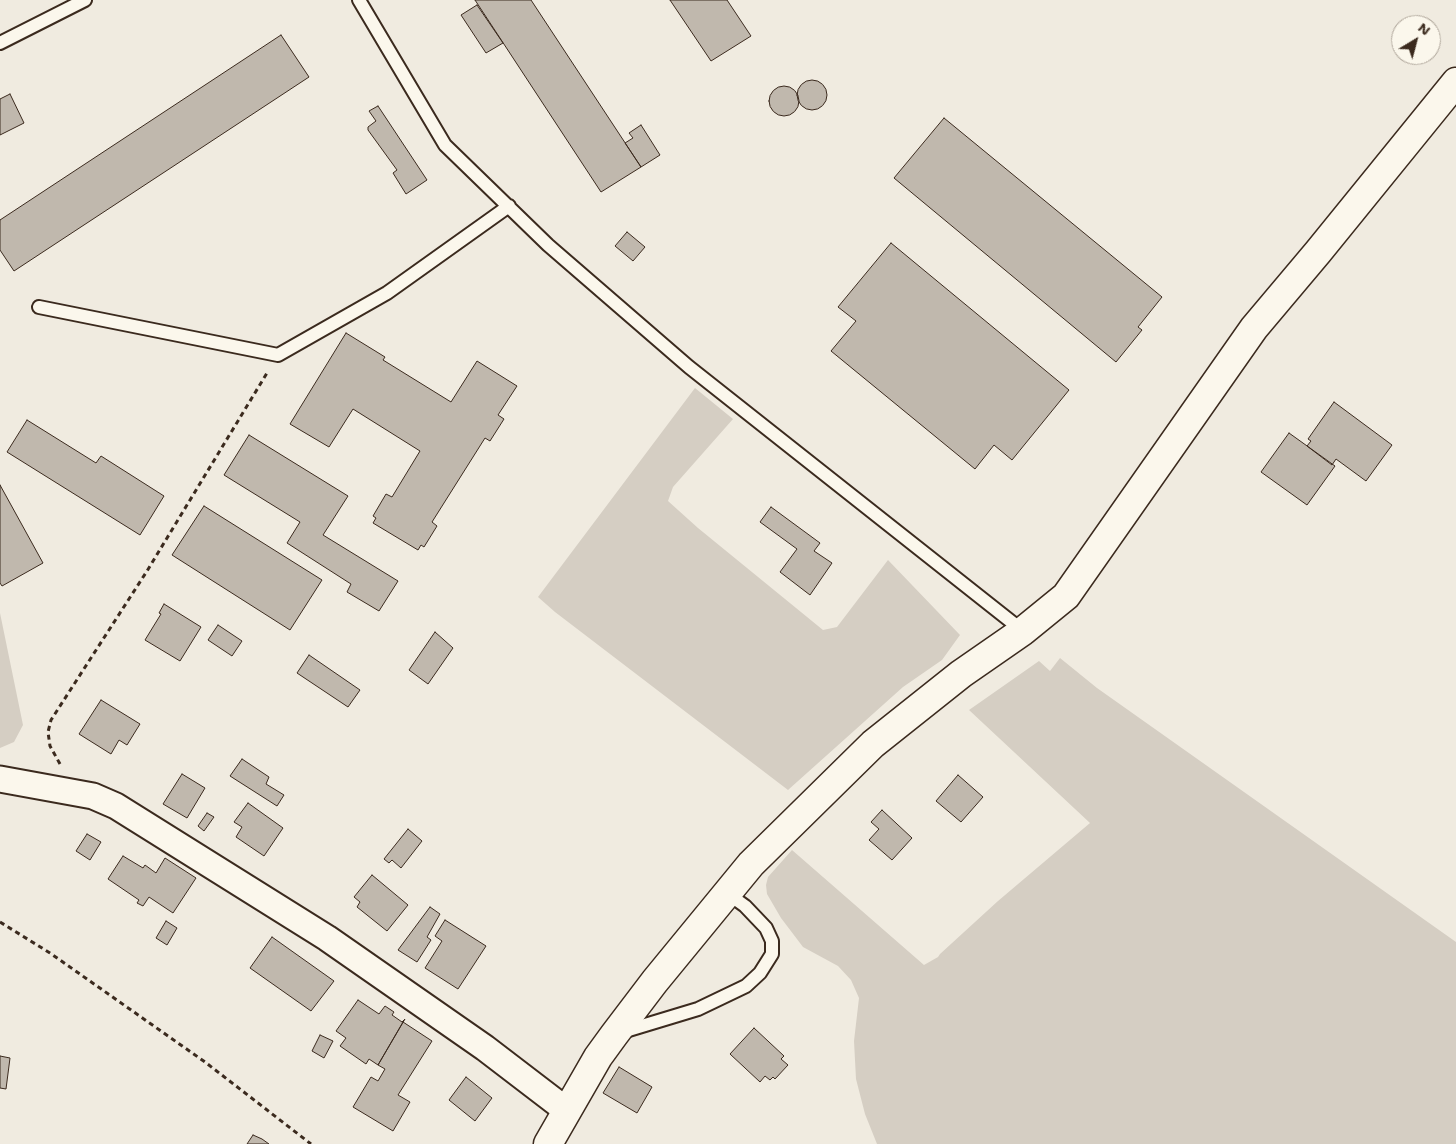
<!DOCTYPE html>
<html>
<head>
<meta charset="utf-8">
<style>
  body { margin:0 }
  #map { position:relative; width:1456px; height:1144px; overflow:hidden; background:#f0ebe0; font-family:"Shantell Sans",sans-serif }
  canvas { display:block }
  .north { position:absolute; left:1391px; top:15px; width:50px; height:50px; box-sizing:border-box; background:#fbf7ec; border:1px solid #aea59a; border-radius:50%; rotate:37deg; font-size:14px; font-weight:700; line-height:20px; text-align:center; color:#3b2a1e }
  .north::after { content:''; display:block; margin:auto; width:18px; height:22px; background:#3b2a1e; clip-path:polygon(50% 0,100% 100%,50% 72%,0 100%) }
</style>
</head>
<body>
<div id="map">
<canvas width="1456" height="1144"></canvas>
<div class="north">N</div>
</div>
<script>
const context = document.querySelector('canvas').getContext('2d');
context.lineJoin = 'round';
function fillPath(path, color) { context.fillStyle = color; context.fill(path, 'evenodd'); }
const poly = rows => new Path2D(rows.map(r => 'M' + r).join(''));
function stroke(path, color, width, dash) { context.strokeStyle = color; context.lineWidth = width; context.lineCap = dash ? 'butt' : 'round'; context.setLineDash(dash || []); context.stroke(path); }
const green = poly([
  [695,388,733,419,673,487,668,501,698,528,823,630,837,627,888,560,960,635,942,660,903,687,788,790,555,612,538,597],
  [0,613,23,725,14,742,0,748],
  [1060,658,1097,688,1456,942,1456,1144,877,1144,865,1114,856,1079,854,1041,859,998,851,980,838,966,803,947,781,918,767,894,766,885,768,877,792,850,924,965,938,957,940,954,998,901,1090,823,969,710,1039,661,1050,671]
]);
const building = poly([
  [475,0,531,0,641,167,601,192,475,0],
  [670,0,727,0,751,36,711,61,670,0],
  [477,5,503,43,486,53,461,15,477,5],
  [281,35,309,77,14,271,0,250,0,220,281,35],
  '797 95a15 15 0 1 1 30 0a15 15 0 1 1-30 0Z',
  '769 101a15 15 0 1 1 30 0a15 15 0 1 1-30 0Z',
  [10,94,24,123,0,135,0,99,10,94],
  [378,106,427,180,406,194,393,173,397,170,368,130,368,127,376,121,369,111,378,106],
  [944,118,1162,297,1138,327,1142,330,1116,362,894,178,944,118],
  [641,125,660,155,641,167,625,143,633,138,629,133,641,125],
  [627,232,645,247,633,261,615,246,627,232],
  [891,243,1069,390,1012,460,994,445,975,469,831,351,856,321,838,307,891,243],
  [346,333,385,357,383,360,451,402,477,361,517,386,498,415,504,419,490,441,485,438,432,522,437,526,424,547,421,545,418,550,373,523,376,518,373,516,386,494,392,497,420,451,353,409,329,447,290,424,346,333],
  [1334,402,1392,445,1366,481,1336,459,1332,465,1307,446,1311,441,1308,439,1334,402],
  [27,420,96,463,101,456,164,496,140,535,7,452,27,420],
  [1289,433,1335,466,1307,505,1261,472,1289,433],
  [249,435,348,496,323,535,398,581,379,611,347,592,351,584,287,543,300,522,224,475,249,435],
  [0,485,43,563,2,586,0,583,0,485],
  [204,506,322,580,290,630,172,555,204,506],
  [771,507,820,543,814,551,832,563,810,595,780,572,797,549,760,522,771,507],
  [164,604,201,627,180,661,145,640,161,614,159,613,164,604],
  [218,625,242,641,232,656,208,640,218,625],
  [435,632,453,648,428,684,409,670,435,632],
  [309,655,360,690,348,707,297,673,309,655],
  [101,700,140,724,127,745,119,740,111,754,79,734,101,700],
  [242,759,269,777,266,784,284,795,277,806,230,776,242,759],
  [182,774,205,788,187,818,163,804,182,774],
  [958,775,983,797,961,822,936,801,958,775],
  [248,803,283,828,264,856,236,837,242,827,234,822,248,803],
  [882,810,912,838,892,860,869,840,879,829,871,822,882,810],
  [207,813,214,817,204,831,198,826,207,813],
  [408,829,422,841,401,868,392,860,389,863,384,859,408,829],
  [87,834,101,842,90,860,76,851,87,834],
  [123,856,143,868,145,865,156,873,165,858,196,878,173,913,149,897,143,906,137,903,139,900,108,879,123,856],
  [372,875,408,905,387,931,357,907,360,902,354,897,372,875],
  [430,907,440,914,427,937,431,940,417,962,398,950,430,907],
  [445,920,486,946,458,989,425,968,442,941,435,936,445,920],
  [166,921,177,928,167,945,156,938,166,921],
  [272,937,334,981,311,1011,250,968,272,937],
  [358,1000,379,1014,385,1006,394,1012,392,1015,402,1022,405,1019,378,1065,369,1059,366,1064,340,1046,346,1038,336,1031,358,1000],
  [403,1022,432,1041,398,1095,410,1102,393,1131,353,1107,371,1077,378,1081,385,1069,378,1065,403,1022],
  [754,1028,784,1056,781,1059,788,1065,775,1079,773,1077,770,1080,765,1076,760,1082,730,1054,754,1028],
  [320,1035,333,1041,324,1058,312,1051,320,1035],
  [0,1056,10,1058,6,1089,0,1088,0,1056],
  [619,1067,652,1087,637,1113,603,1093,619,1067],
  [466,1077,492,1098,475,1121,449,1100,466,1077],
  [253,1135,262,1139,269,1144,247,1144,253,1135]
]);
const path = poly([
  [60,764,50,746,48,732,51,720,147,571,267,373],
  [0,922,50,953,205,1062,311,1144]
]);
const service = poly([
  [359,0,445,145,548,245,689,367,1023,631],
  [0,43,85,0],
  [39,307,278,355,387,293,509,206],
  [622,1032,698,1009,746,986,760,973,772,954,772,941,766,928,745,906,727,893]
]);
const minor = poly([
  [0,779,93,796,116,806,327,938,485,1048,566,1110]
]);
const tertiary = poly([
  [548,1144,598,1057,614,1035,655,981,751,864,873,744,961,674,1023,631,1066,596,1254,328,1318,252,1456,82]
]);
fillPath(green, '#d5cec3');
fillPath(building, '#c0b8ad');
stroke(building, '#3b2a1e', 1);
stroke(service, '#3b2a1e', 16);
stroke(minor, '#3b2a1e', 29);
stroke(tertiary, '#3b2a1e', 31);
stroke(path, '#3b2a1e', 3, [5, 4]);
stroke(service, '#fbf7ec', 12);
stroke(minor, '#fbf7ec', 25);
stroke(tertiary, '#fbf7ec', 28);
</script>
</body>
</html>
